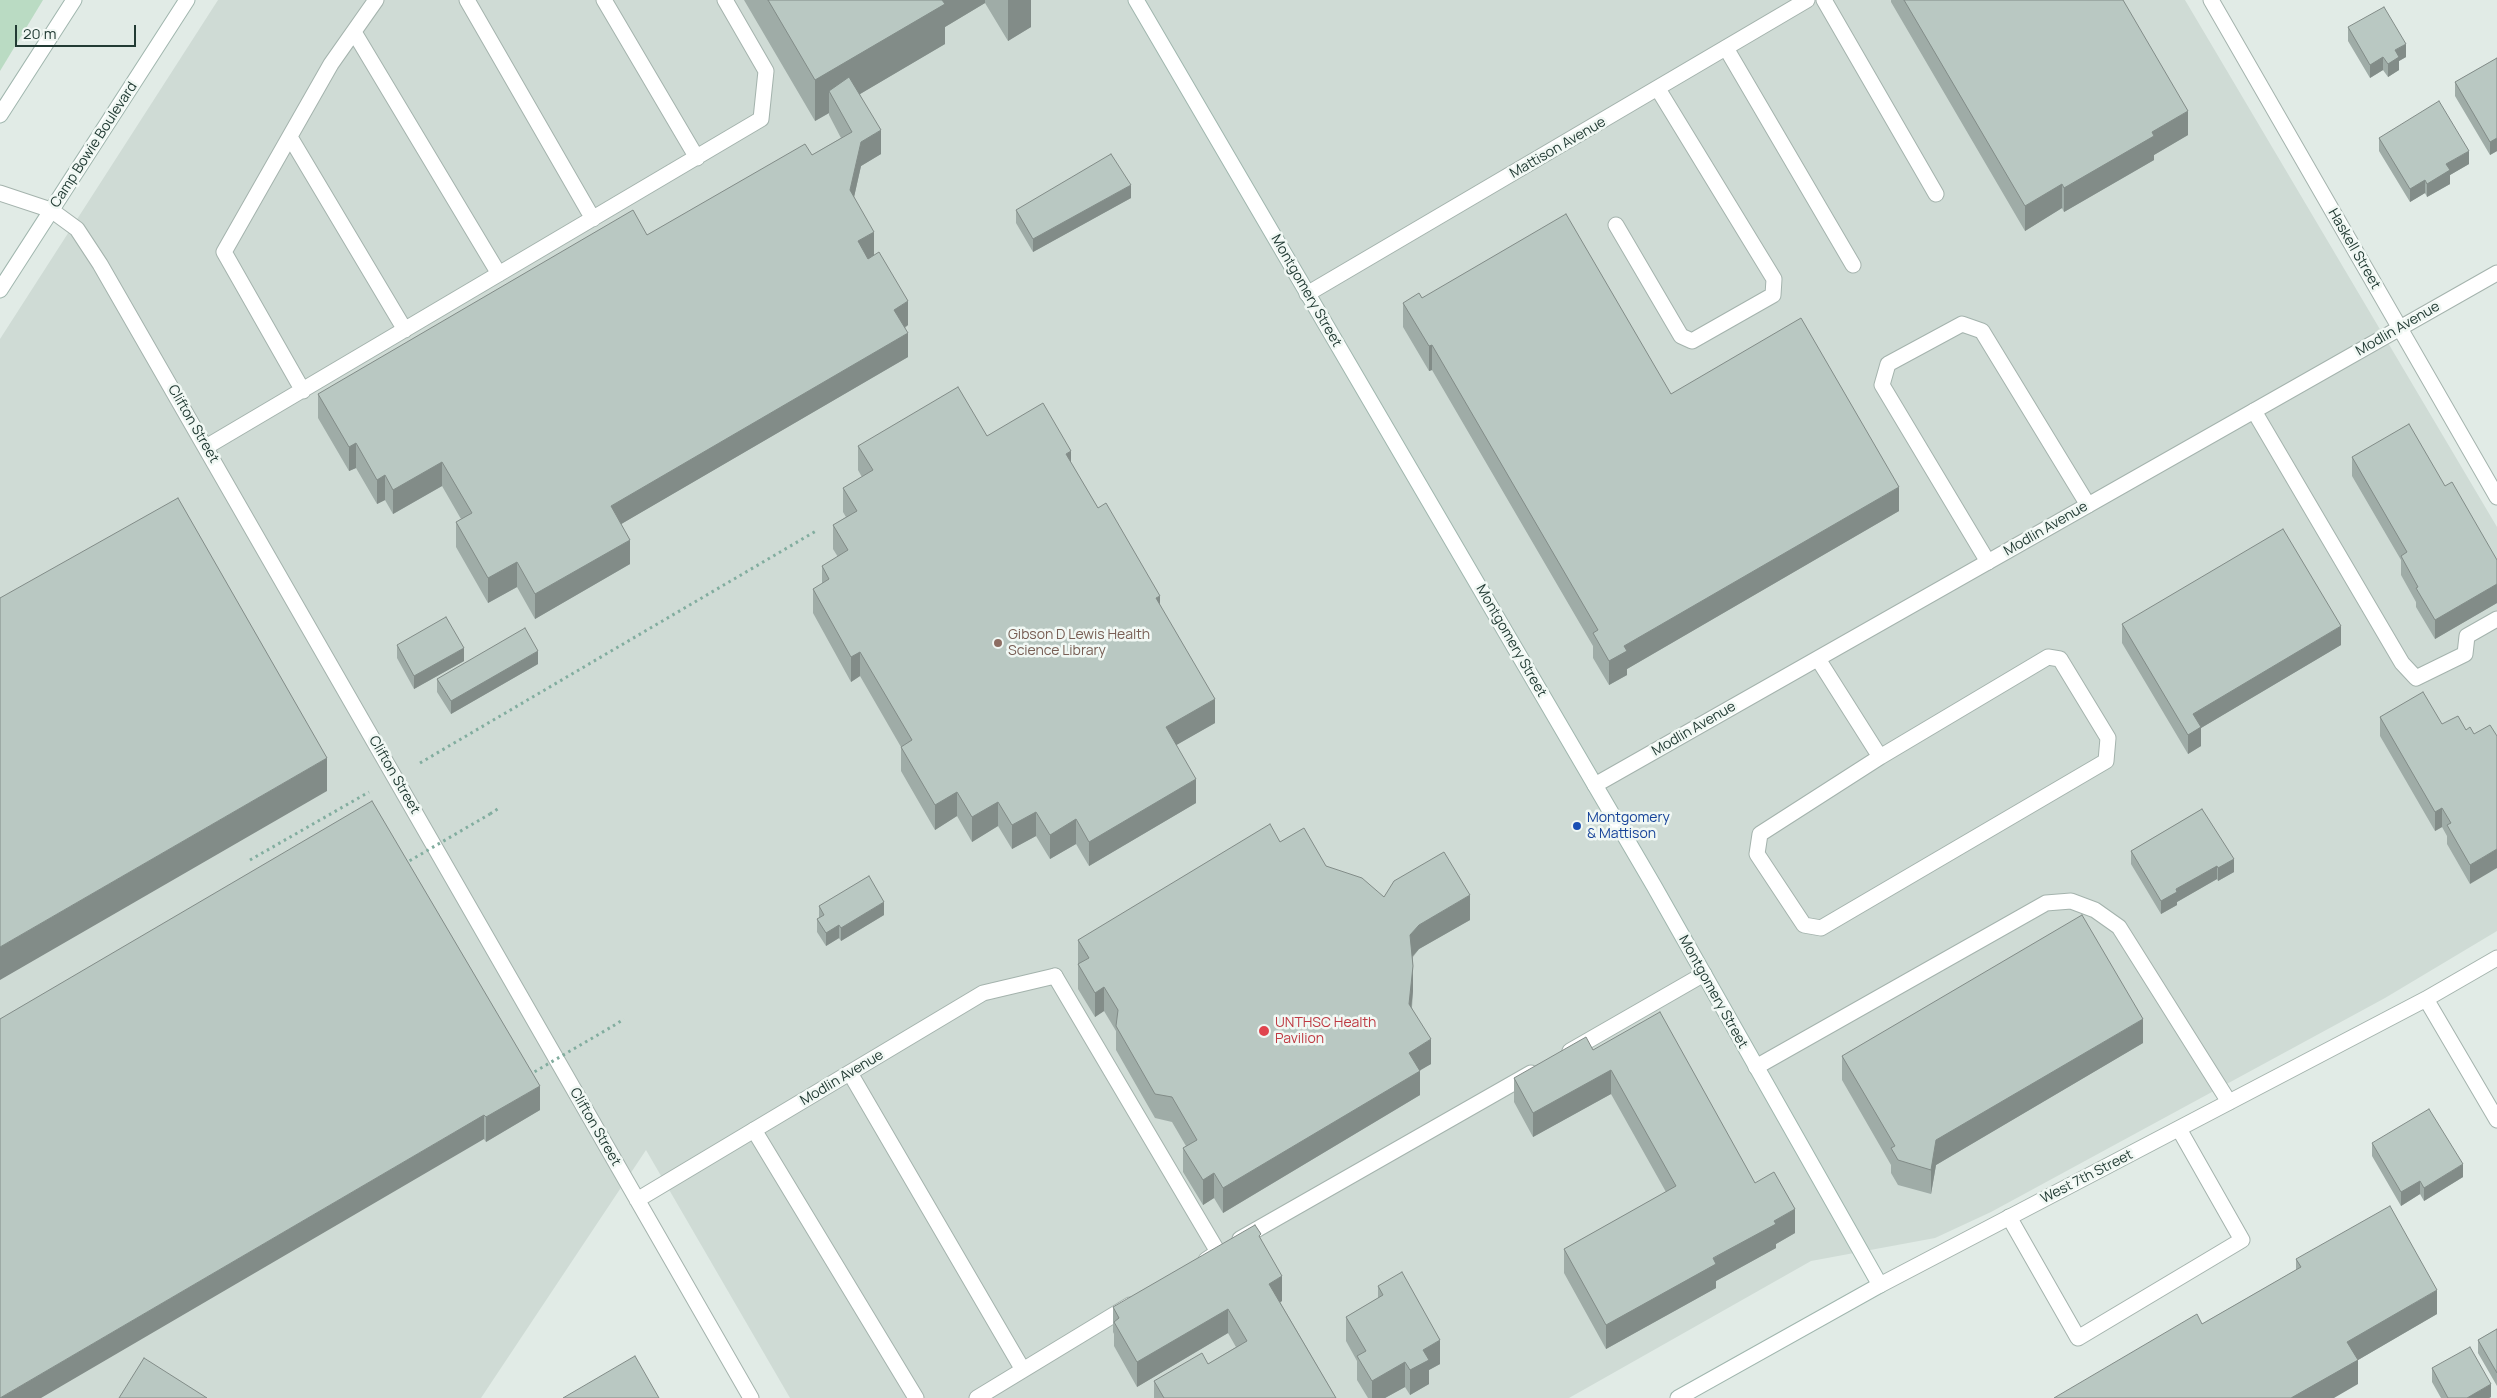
<!DOCTYPE html>
<html>
<head>
<meta charset="utf-8">
<style>
  body { margin:0 }
  #map { position:relative; width:2497px; height:1398px; overflow:hidden; background:#e1ebe6; font-family:Manrope,sans-serif }
  canvas { display:block }
  .scale { position:absolute; left:15px; top:25px; width:121px; height:22px; box-sizing:border-box; border:2px solid #223b34; border-top:0; padding-left:6px; font-size:15px; line-height:18px; white-space:nowrap; color:#223b34; -webkit-text-stroke:4px #f1f8f4; paint-order:stroke }
</style>
</head>
<body>
<div id="map">
<canvas width="2497" height="1398"></canvas>
<div class="scale">20 m</div>
</div>
<script>
const context = document.querySelector('canvas').getContext('2d');
context.lineJoin = 'round';
function fillPath(path, color) { context.fillStyle = color; context.fill(path, 'evenodd'); }
const poly = rows => new Path2D(rows.map(r => 'M' + r).join(''));
function stroke(path, color, width, dash) { context.strokeStyle = color; context.lineWidth = width; context.lineCap = dash ? 'butt' : 'round'; context.setLineDash(dash || []); context.stroke(path); }
function label(font, color, halo, rows, align = 'center') {
  context.font = font + ' Manrope,sans-serif'; context.lineWidth = 5; context.setLineDash([]); context.textBaseline = 'middle'; context.strokeStyle = halo; context.fillStyle = color; for (const [text, x, y, turn = 0] of rows) {
    context.save(); context.translate(x, y); context.rotate((+turn || 0) * Math.PI / 180); context.textAlign = isNaN(turn) ? turn : align; if (halo) context.strokeText(text, 0, 0); context.fillText(text, 0, 0); context.restore();
  }
}
const built = poly([
  [218,0,2185,0,2497,527,2497,931,2385,998,1991,1212,1935,1238,1811,1261,1569,1398,790,1398,646,1150,481,1398,0,1398,0,339]
]);
const green = poly([
  [0,0,43,0,0,71]
]);
const path = poly([
  [420,763,816,531],
  [490,814,499,808],
  [250,860,369,792],
  [613,1026,624,1019]
]);
const lane = poly([
  [467,0,593,219],
  [604,0,697,158],
  [1824,0,1936,194],
  [354,32,499,274],
  [1726,48,1853,265],
  [290,137,405,330],
  [1616,225,1681,336,1692,341,1773,295,1774,279,1658,89],
  [303,391,224,252,331,64,376,0],
  [2254,411,2402,663,2416,678,2465,654,2467,636,2497,619],
  [206,447,761,119,766,71,725,0],
  [1988,562,1882,385,1888,364,1962,324,1982,331,2088,505],
  [1818,659,1880,757,2048,657,2060,659,2108,738,2106,761,1821,928,1804,925,1757,854,1760,834,1880,757],
  [1055,976,1218,1252,1206,1260],
  [1570,1051,1704,974],
  [1756,1067,2046,903,2071,901,2095,910,2119,927,2229,1102],
  [850,1073,1023,1370],
  [754,1130,916,1398],
  [2009,1217,2078,1338,2242,1240,2179,1129],
  [1240,1239,1531,1073],
  [977,1398,1130,1305]
]);
const street = poly([
  [2211,0,2497,497],
  [0,193,51,210,77,229,100,264,751,1398],
  [1307,294,1807,0],
  [1595,785,2497,273],
  [2426,999,2497,1120],
  [637,1200,983,993,1055,976],
  [1880,1285,2426,999,2497,958]
]);
const secondary = poly([
  [1136,0,1654,886,1880,1285,1678,1398],
  [0,115,74,0],
  [0,290,187,0]
]);
const pathBridge = poly([
  [404,864,490,814],
  [529,1075,613,1026]
]);
const wall = poly([
  [744,0,1031,0,1031,27,1008,41,985,3,945,27,945,44,860,94,881,154,861,166,854,197,874,255,908,325,905,328,908,357,621,524,630,564,535,619,517,587,488,603,456,547,456,522,461,519,442,486,393,514,385,500,377,504,356,468,349,471,318,418,318,394,812,155,841,138,829,115,829,113,815,121],
  [1891,0,2123,0,2188,135,2154,155,2154,160,2064,212,2062,208,2025,231,1891,2],
  [2348,27,2406,57,2399,61,2399,70,2388,77,2383,70,2370,78,2348,41],
  [2497,58,2497,151,2490,155,2455,96,2455,82],
  [2379,138,2469,164,2450,175,2450,184,2427,197,2425,193,2410,202,2379,151],
  [1131,198,1033,252,1016,223,1016,210],
  [1422,298,1671,394,1899,511,1627,669,1627,675,1609,685,1593,658,1593,646,1432,370,1429,371,1403,327,1403,303],
  [987,436,1071,463,1098,508,1160,605,1215,723,1176,745,1196,803,1089,866,1076,844,1050,859,1036,836,1012,849,998,826,972,842,957,816,935,830,901,771,901,747,860,676,851,682,813,613,813,589,822,584,822,566,838,557,833,549,833,525,846,517,843,512,843,488,862,477,858,470,858,446],
  [2352,457,2445,486,2497,560,2497,603,2435,639,2416,607,2416,602,2401,575,2401,560,2352,476],
  [2122,624,2341,645,2201,728,2201,746,2188,754,2122,643],
  [397,645,464,661,414,689,397,658],
  [538,664,451,714,437,692,437,679],
  [2380,717,2442,724,2466,730,2474,734,2470,884,2447,844,2447,836,2442,827,2435,831,2380,736],
  [2202,809,2234,872,2218,881,2217,879,2177,902,2177,905,2161,914,2131,864,2131,851],
  [1280,842,1384,897,1470,920,1419,949,1413,957,1413,991,1412,1008,1431,1064,1419,1070,1420,1095,1223,1213,1214,1198,1203,1205,1183,1172,1183,1148,1186,1146,1172,1122,1155,1118,1116,1050,1116,1031,1104,1011,1095,1017,1078,989,1078,940],
  [819,906,884,915,841,941,839,938,826,946,817,932,817,919,819,918],
  [0,1019,540,1110,486,1142,484,1139],
  [2143,1043,1936,1165,1931,1194,1898,1185,1891,1173,1891,1165,1842,1080,1842,1056],
  [1593,1050,1755,1183,1795,1233,1776,1244,1776,1248,1716,1281,1716,1288,1606,1349,1564,1273,1564,1249,1666,1192,1611,1094,1533,1137,1514,1102,1514,1078],
  [2372,1143,2463,1177,2424,1201,2420,1194,2401,1206,2372,1156],
  [1261,1239,1282,1301,1280,1302,1336,1398,1154,1398,1154,1381,1208,1364,1236,1347,1228,1333,1137,1387,1114,1346,1114,1334,1113,1332,1113,1307],
  [2296,1259,2437,1314,2358,1360,2358,1384,2202,1324,2296,1270],
  [1378,1286,1440,1364,1429,1370,1429,1384,1410,1395,1405,1387,1385,1398,1368,1398,1357,1380,1357,1361,1346,1341,1346,1317,1378,1298],
  [2497,1329,2497,1386,2478,1353,2478,1340],
  [2432,1368,2491,1397,2489,1398,2441,1398,2432,1382]
]);
const shadedWall = poly([
  [937,0,985,0,985,3,945,27,945,44,838,107,829,91,829,113,815,121,815,80],
  [1008,0,1031,0,1031,27,1008,41],
  [2406,44,2406,57,2399,61,2399,70,2388,77,2388,64,2395,50],
  [2383,57,2383,70,2370,78,2370,65],
  [2188,111,2188,135,2154,155,2154,160,2064,212,2064,188,2152,132],
  [881,130,881,154,861,166,850,215,850,190,861,142],
  [2497,138,2497,151,2490,155,2490,142],
  [2469,151,2469,164,2450,175,2450,184,2427,197,2427,184,2446,164],
  [2425,180,2425,193,2410,202,2410,189],
  [2062,184,2062,208,2025,231,2025,206],
  [1131,185,1131,198,1033,252,1033,239],
  [874,232,874,256,858,266,858,241],
  [908,301,908,325,894,334,894,310],
  [908,333,908,357,611,530,611,506],
  [1432,345,1432,370,1429,371,1429,346],
  [356,443,356,468,349,471,349,447],
  [1071,451,1071,476,1066,454],
  [442,462,442,486,393,514,393,490],
  [385,475,385,500,377,504,377,480],
  [1899,487,1899,511,1627,669,1627,675,1609,685,1609,661,1624,646],
  [630,540,630,564,535,619,535,594],
  [517,562,517,587,488,603,488,578],
  [2497,584,2497,603,2435,639,2435,620],
  [1160,596,1160,620,1156,598],
  [2341,626,2341,645,2201,728,2201,746,2188,754,2188,735,2193,714],
  [464,648,464,661,414,689,414,676],
  [538,651,538,664,451,714,451,701],
  [860,652,860,676,851,682,851,657],
  [1215,699,1215,723,1166,751,1166,727],
  [327,758,327,791,0,980,0,947],
  [1196,779,1196,803,1089,866,1089,842],
  [957,792,957,816,935,830,935,805],
  [998,802,998,826,972,842,972,817],
  [2442,808,2442,827,2435,831,2435,812],
  [1036,812,1036,836,1012,849,1012,825],
  [1076,819,1076,844,1050,859,1050,835],
  [2497,849,2497,868,2470,884,2470,865],
  [2234,859,2234,872,2218,881,2218,868],
  [2217,866,2217,879,2177,902,2177,905,2161,914,2161,901,2176,889],
  [1470,895,1470,920,1419,949,1410,959,1410,935,1419,925],
  [884,902,884,915,841,941,841,928],
  [839,925,839,938,826,946,826,933],
  [1413,966,1413,991,1409,1028,1409,1004],
  [1104,987,1104,1011,1095,1017,1095,993],
  [2143,1019,2143,1043,1936,1165,1931,1194,1931,1170,1936,1140],
  [1431,1039,1431,1064,1409,1077,1409,1053],
  [1611,1070,1611,1094,1533,1137,1533,1113],
  [1420,1071,1420,1095,1223,1213,1223,1188],
  [540,1086,540,1110,486,1142,486,1117],
  [484,1115,484,1139,41,1398,0,1398],
  [2463,1164,2463,1177,2424,1201,2424,1188],
  [1214,1173,1214,1198,1203,1205,1203,1180],
  [2420,1181,2420,1194,2401,1206,2401,1192],
  [1795,1209,1795,1233,1776,1244,1776,1248,1716,1281,1716,1288,1606,1349,1606,1325,1774,1221],
  [1282,1276,1282,1301,1269,1309,1269,1284],
  [2437,1290,2437,1314,2358,1360,2358,1384,2334,1398,2291,1398,2347,1342],
  [1228,1309,1228,1333,1137,1387,1137,1362],
  [1440,1340,1440,1364,1429,1370,1429,1384,1410,1395,1410,1370,1423,1350],
  [1405,1362,1405,1387,1385,1398,1372,1398,1372,1381],
  [2491,1384,2491,1397,2489,1398,2467,1398]
]);
const building = poly([
  [768,0,942,0,945,4,815,80,768,0],
  [1904,0,2123,0,2188,111,2152,132,2154,136,2064,188,2062,184,2025,206,1904,0],
  [2384,7,2406,44,2395,50,2399,57,2388,64,2383,57,2370,65,2348,27,2384,7],
  [2497,58,2497,138,2490,142,2455,82,2497,58],
  [849,77,881,130,861,142,850,190,874,232,858,241,868,259,879,252,908,301,894,310,908,333,611,506,630,540,535,594,517,562,488,578,456,522,472,513,442,462,393,490,385,475,377,480,356,443,349,447,318,394,633,210,647,235,805,144,812,155,852,132,829,91,849,77],
  [2439,101,2469,151,2446,164,2450,170,2427,184,2425,180,2410,189,2379,138,2439,101],
  [1111,154,1131,185,1033,239,1016,210,1111,154],
  [1566,214,1671,394,1801,318,1899,487,1624,646,1627,651,1609,661,1593,633,1598,630,1432,345,1429,346,1403,303,1419,293,1422,298,1566,214],
  [958,387,987,436,1043,403,1071,451,1066,454,1098,508,1106,503,1160,596,1156,598,1215,699,1166,727,1196,779,1089,842,1076,819,1050,835,1036,812,1012,825,998,802,972,817,957,792,935,805,901,747,912,740,860,652,851,657,813,589,829,579,822,566,848,550,833,525,857,511,843,488,873,470,858,446,958,387],
  [2409,424,2445,486,2452,482,2497,560,2497,584,2435,620,2416,588,2418,587,2401,556,2407,552,2352,457,2409,424],
  [178,498,327,758,0,947,0,598,178,498],
  [2283,529,2341,626,2193,714,2201,727,2188,735,2122,624,2283,529],
  [446,617,464,648,414,676,397,645,446,617],
  [525,628,538,651,451,701,437,679,525,628],
  [2423,692,2442,724,2458,716,2466,730,2470,727,2474,734,2490,725,2497,736,2497,849,2470,865,2447,825,2451,823,2442,808,2435,812,2380,717,2423,692],
  [372,801,540,1086,486,1117,484,1115,0,1398,0,1019,372,801],
  [2202,809,2234,859,2218,868,2217,866,2176,889,2177,892,2161,901,2131,851,2202,809],
  [1270,824,1280,842,1304,828,1326,866,1362,878,1384,897,1394,881,1444,852,1470,895,1419,925,1410,935,1413,966,1409,1004,1431,1039,1409,1053,1420,1071,1223,1188,1214,1173,1203,1180,1183,1148,1197,1140,1172,1097,1155,1094,1116,1026,1118,1010,1104,987,1095,993,1078,964,1089,958,1078,940,1270,824],
  [869,876,884,902,841,928,839,925,826,933,817,919,824,915,819,906,869,876],
  [2082,915,2143,1019,1936,1140,1931,1170,1898,1160,1891,1148,1895,1146,1842,1056,2082,915],
  [1660,1012,1755,1183,1774,1172,1795,1209,1774,1221,1776,1224,1713,1258,1716,1264,1606,1325,1564,1249,1676,1186,1611,1070,1533,1113,1514,1078,1586,1037,1593,1050,1660,1012],
  [2429,1109,2463,1164,2424,1188,2420,1181,2401,1192,2372,1143,2429,1109],
  [2390,1206,2437,1290,2347,1342,2358,1360,2291,1398,2054,1398,2197,1314,2202,1324,2301,1267,2296,1259,2390,1206],
  [1255,1225,1261,1234,1259,1236,1282,1276,1269,1284,1336,1398,1164,1398,1154,1381,1202,1353,1208,1364,1247,1341,1228,1309,1137,1362,1114,1322,1119,1318,1113,1307,1255,1225],
  [1402,1272,1440,1340,1423,1350,1429,1360,1410,1370,1405,1362,1372,1381,1357,1356,1366,1351,1346,1317,1383,1295,1378,1286,1402,1272],
  [2497,1329,2497,1373,2478,1340,2497,1329],
  [2470,1347,2491,1384,2467,1398,2448,1398,2432,1368,2470,1347],
  [635,1356,659,1398,563,1398,635,1356],
  [144,1358,207,1398,119,1398,144,1358]
]);
const markers = [
  [998,643,5,"#8d6e63"],
  [1577,826,5,"#1a4fb4"],
  [1264,1031,6,"#e0444e"]
];
const streetNames = [
  ["Camp Bowie Boulevard",94,145,-57],
  ["Mattison Avenue",1558,148,-30],
  ["Haskell Street",2354,249,60],
  ["Montgomery Street",1306,291,60],
  ["Modlin Avenue",2398,329,-30],
  ["Clifton Street",193,424,60],
  ["Modlin Avenue",2046,529,-30],
  ["Montgomery Street",1511,641,60],
  ["Modlin Avenue",1694,729,-30],
  ["Clifton Street",394,775,60],
  ["Montgomery Street",1713,992,61],
  ["Modlin Avenue",842,1078,-31],
  ["Clifton Street",595,1127,60],
  ["West 7th Street",2087,1177,-27]
];
const educationNames = [
  ["Gibson D Lewis Health",1008,635],
  ["Science Library",1008,651]
];
const transitNames = [
  ["Montgomery",1587,818],
  ["& Mattison",1587,834]
];
const healthNames = [
  ["UNTHSC Health",1275,1023],
  ["Pavilion",1275,1039]
];
fillPath(built, '#cfdbd5');
fillPath(green, '#badbc3');
stroke(lane, '#a4b3ad', 17);
stroke(street, '#a4b3ad', 17);
stroke(secondary, '#a0b6ae', 17);
stroke(path, '#82ad9f', 3, [2.5, 4]);
stroke(lane, '#fff', 15);
stroke(street, '#fff', 15);
stroke(secondary, '#fff', 15);
stroke(pathBridge, '#82ad9f', 3, [2.5, 4]);
fillPath(wall, '#9faca7');
fillPath(shadedWall, '#828c88');
fillPath(building, '#b9c8c2');
stroke(building, '#828c88', 1);
for (const [x, y, r, color] of markers) { const dot = new Path2D(); dot.arc(x, y, r, 0, 2 * Math.PI); context.fillStyle = color; context.fill(dot); stroke(dot, '#f1f8f4', 2); }
label('14px', '#223b34', '#f1f8f4', streetNames);
label('14px', '#785e54', '#f1f8f4', educationNames, 'left');
label('14px', '#164399', '#f1f8f4', transitNames, 'left');
label('14px', '#be3a42', '#f1f8f4', healthNames, 'left');
</script>
</body>
</html>
